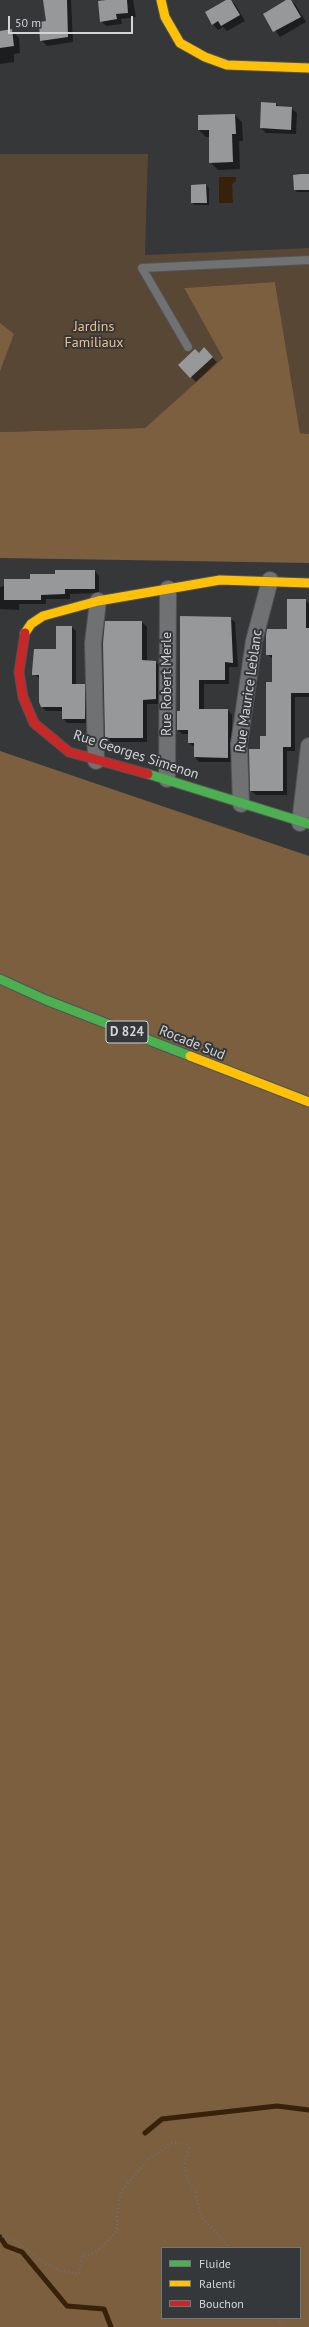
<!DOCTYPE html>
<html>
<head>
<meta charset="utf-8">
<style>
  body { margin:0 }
  #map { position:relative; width:309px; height:2327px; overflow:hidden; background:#353739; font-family:"PT Sans",sans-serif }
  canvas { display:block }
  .legend { position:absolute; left:161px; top:2247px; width:140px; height:72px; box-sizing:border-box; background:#34383a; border:1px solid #737678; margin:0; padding:5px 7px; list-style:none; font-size:12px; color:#d2d4d6 }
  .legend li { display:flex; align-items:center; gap:8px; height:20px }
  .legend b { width:20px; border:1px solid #737678 }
  .scale { position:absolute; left:8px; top:16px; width:125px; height:18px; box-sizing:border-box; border:2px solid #d2d4d6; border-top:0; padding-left:5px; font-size:12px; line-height:14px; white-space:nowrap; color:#d2d4d6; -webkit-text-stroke:3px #34383a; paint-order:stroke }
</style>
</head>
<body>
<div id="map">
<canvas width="309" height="2327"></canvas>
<ul class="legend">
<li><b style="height:5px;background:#4caf50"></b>Fluide</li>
<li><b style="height:5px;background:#ffc107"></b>Ralenti</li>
<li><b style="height:5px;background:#c62828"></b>Bouchon</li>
</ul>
<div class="scale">50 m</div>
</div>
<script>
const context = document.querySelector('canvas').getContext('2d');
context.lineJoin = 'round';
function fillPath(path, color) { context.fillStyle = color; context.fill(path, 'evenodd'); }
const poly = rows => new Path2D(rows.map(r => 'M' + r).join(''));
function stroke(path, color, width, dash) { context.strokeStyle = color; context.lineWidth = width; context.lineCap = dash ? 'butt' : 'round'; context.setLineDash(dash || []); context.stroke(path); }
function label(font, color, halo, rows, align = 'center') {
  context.font = font + ' "PT Sans",sans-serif'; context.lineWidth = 4; context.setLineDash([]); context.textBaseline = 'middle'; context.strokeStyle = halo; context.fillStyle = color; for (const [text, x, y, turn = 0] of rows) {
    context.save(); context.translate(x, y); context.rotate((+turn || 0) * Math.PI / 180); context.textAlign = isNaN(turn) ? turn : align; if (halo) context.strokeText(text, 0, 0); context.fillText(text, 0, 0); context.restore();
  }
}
const green = poly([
  [0,154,148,154,145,255,309,248,309,434,300,433,275,282,184,288,223,358,145,428,0,432]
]);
const forest = poly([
  [275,282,300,433,309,434,309,563,0,558,0,432,145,428,223,358,184,288],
  [0,323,14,334,0,371],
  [0,751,309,856,309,2327,0,2327],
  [162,2248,300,2248,300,2318,162,2318]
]);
const water = poly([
  [219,177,236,177,236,181,232,184,233,203,219,203]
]);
const shadow = poly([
  [44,0,71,0,73,42,47,46,41,40,47,22],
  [107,0,133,0,136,17,121,19,122,24,106,26,101,21],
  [228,0,235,4,245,21,227,31,223,27,218,30,213,24],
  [288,0,295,4,306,22,280,37,264,14],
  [11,30,19,38,20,53,14,54,14,62,0,64,0,32],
  [276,104,280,107,291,108,297,113,296,134,266,133,261,128],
  [235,115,242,122,243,141,239,141,240,169,218,170,210,162,210,137,206,137,199,130],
  [309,175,309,192,297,192,295,190],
  [206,185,209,188,209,205,195,205,192,202],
  [204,349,217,362,196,382,191,377,199,354],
  [95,571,99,576,99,593,70,594,70,599,46,599,46,604,19,604,19,610,0,609,0,587,56,575],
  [305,600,309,604,309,697,295,697,295,751,287,751,287,795,256,795,251,791,250,750,261,750,267,737,273,683,273,659,267,654,288,630],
  [230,618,235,622,238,667,229,667,229,684,204,684,204,710,228,710,232,715,232,762,199,762,195,757,195,747,189,743,189,734,182,734,178,730,181,712],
  [106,622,142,622,147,627,147,662,155,662,160,666,160,704,147,704,147,742,111,742,106,737],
  [72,627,76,631,76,685,84,685,88,689,89,723,67,723,63,718,63,711,46,711,42,706,40,678,33,674,57,650]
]);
const stream = poly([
  [145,2133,162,2119,277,2106,309,2110],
  [0,2237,6,2246,22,2252,67,2306,104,2309,111,2327]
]);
const building = poly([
  [43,0,67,0,68,37,40,41,39,22,46,21],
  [106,0,127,0,128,13,116,14,117,19,100,22,98,1],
  [226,0,231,0,240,15,221,26,218,21,212,25,205,12],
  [286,0,291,0,301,17,273,32,263,14],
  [12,29,14,46,0,48,0,31],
  [261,102,276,103,276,106,292,107,291,130,260,128],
  [235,114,236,134,232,134,233,162,209,163,209,130,198,130,198,115],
  [301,174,309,174,309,190,294,190,293,175],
  [206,184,207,203,191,203,191,185],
  [204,347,213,357,190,378,178,365,195,349,199,353],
  [55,570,95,570,95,589,65,589,65,594,41,595,41,600,4,600,4,579,30,579,30,574,55,574],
  [287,599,306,599,306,628,309,628,309,693,291,693,291,747,283,747,283,791,250,791,249,749,260,749,260,736,266,736,266,682,272,682,272,655,266,655,266,635,267,629,287,629],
  [180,616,231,617,233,663,225,662,225,680,199,680,199,709,228,709,228,758,194,757,194,743,188,743,188,730,177,730,177,711,180,711],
  [105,621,142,621,142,660,156,661,156,699,143,700,143,738,105,738,103,643],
  [56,626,72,626,72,684,85,684,85,719,62,719,62,707,41,707,39,702,39,675,32,675,32,672,34,649,56,649]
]);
const path = poly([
  [0,2233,4,2238,18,2242,43,2262,61,2271,79,2274,82,2256,90,2255,99,2249,117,2231,117,2215,121,2191,148,2160,172,2143,187,2144,189,2148,184,2167,188,2181,195,2189,200,2215,230,2248],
  [277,2318,283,2327]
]);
const lane = poly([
  [188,347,142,268,309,260]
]);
const street = poly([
  [96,761,93,643,98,601],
  [167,779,168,589],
  [241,804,239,744,254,641,270,580],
  [300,823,309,746]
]);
const fast = poly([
  [148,774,309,824],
  [0,979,46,1000,190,1056]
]);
const slow = poly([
  [161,0,165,17,180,43,205,57,227,65,309,68],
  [25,633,31,624,43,616,98,601,220,580,309,583],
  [190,1056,309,1102]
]);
const jam = poly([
  [25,633,19,672,23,697,34,723,69,752,148,774]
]);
const shields = [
  [127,1032,42]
];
const shieldNames = [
  ["D 824",127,1032]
];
const parkNames = [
  ["Jardins",94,327],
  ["Familiaux",94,343]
];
const streetNames = [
  ["Rue Robert Merle",167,684,-90],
  ["Rue Maurice Leblanc",249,691,-82],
  ["Rue Georges Simenon",136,755,18],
  ["Rocade Sud",192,1043,22]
];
fillPath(green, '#584735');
fillPath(forest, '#7b5f3f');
fillPath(water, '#372209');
fillPath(shadow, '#0007');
stroke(stream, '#372209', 5);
fillPath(building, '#969899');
stroke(lane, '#515354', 10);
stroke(street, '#515354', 18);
stroke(fast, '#515354', 11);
stroke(slow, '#515354', 11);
stroke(jam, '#515354', 11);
stroke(path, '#6d6f70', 2.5, [1, 3]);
stroke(lane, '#6f7172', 8);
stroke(street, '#6f7172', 16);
stroke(fast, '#4caf50', 9);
stroke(slow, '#ffc107', 9);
stroke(jam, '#c62828', 9);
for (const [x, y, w] of shields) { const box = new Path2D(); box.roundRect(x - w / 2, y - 11, w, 22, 3); context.fillStyle = '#34383a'; context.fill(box); stroke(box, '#d2d4d6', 1); }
label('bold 13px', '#d2d4d6', null, shieldNames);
label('14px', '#f4be84', '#34383a', parkNames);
label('14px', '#d2d4d6', '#34383a', streetNames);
</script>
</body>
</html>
